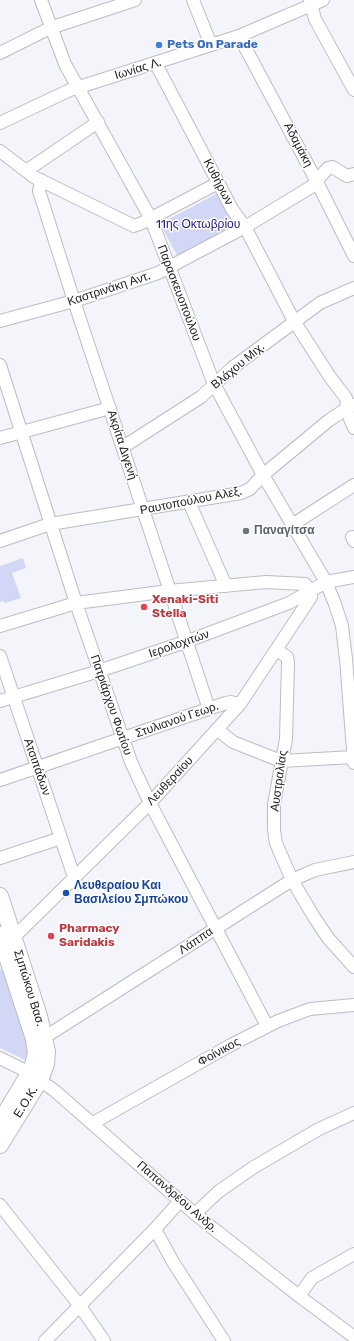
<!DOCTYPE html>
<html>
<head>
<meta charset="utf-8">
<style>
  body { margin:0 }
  canvas { display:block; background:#f3f5fa }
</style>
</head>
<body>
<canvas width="354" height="1341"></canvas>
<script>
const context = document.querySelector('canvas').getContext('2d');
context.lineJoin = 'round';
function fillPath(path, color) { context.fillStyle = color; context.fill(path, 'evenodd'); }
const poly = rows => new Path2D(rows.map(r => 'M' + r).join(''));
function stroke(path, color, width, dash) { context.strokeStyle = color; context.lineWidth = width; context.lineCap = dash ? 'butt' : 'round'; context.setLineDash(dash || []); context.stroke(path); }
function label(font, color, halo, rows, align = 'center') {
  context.font = font + ' Rubik,sans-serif'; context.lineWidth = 3; context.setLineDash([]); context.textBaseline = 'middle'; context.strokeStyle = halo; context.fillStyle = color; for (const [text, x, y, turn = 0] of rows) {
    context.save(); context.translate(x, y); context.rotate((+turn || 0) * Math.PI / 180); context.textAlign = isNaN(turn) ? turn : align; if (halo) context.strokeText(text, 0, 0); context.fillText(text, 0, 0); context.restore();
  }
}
const green = poly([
  [218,193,235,227,178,257,160,224],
  [23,558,26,568,12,573,21,598,5,603,4,601,0,602,0,566],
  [0,969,3,970,6,977,28,1048,27,1059,25,1060,0,1048]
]);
const minor = poly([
  [41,0,65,64,151,219,214,384,263,475,326,582,335,604,342,626,346,659,354,763],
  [193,0,211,45],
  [310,0,315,19,354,90],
  [239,36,316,180,354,256],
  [0,53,50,28,135,0],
  [156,64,232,209,245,227,294,321,330,377,346,398,348,414,354,428],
  [0,123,70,90,239,36,323,0],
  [0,151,34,177,134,226,142,223,218,183],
  [26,171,98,122],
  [41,180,39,191,74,301,209,709],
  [0,321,74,301,158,273,245,227,311,187,328,168,332,167,347,176,354,174],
  [0,365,76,603,131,762,150,803,267,1026],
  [0,438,110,408],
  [123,447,201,397,232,368,320,303,354,288],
  [189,502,226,586],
  [292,525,354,485],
  [352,537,354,541],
  [0,541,50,524,241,493,250,489,263,475,328,421,352,405],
  [0,626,76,603,169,591,266,582,305,584,310,590],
  [277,650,287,657,288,662,286,739,274,804,274,830,276,843,292,880,314,917,328,938,354,967],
  [0,656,74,877],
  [0,701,99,671,185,642,289,603,326,582,354,577],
  [218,730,233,742,281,761,354,757],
  [0,780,226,703,231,702,240,704],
  [0,858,61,838],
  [8,943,150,803,240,704,311,597,310,590],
  [45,1037,292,880,315,870,354,862],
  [0,1058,30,1073,55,1091,195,1214,299,1296,354,1337],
  [93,1123,229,1046,278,1021,310,1009,354,1005],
  [0,1205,80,1306,104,1341],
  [195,1214,218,1192,254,1167,319,1129,354,1113],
  [155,1229,173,1262,224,1341],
  [299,1296,312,1278,354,1254],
  [45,1341,155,1229,180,1201]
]);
const major = poly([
  [0,896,39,1016,47,1052,46,1064,40,1080,0,1145],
  [0,935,34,1039,36,1054,32,1069,0,1122]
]);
const markers = [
  [159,45,4,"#3f7fe0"],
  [246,531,4,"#6b7280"],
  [144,607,4,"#e0444e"],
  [66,893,4,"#1a4fb4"],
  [51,936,4,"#e0444e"]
];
const shopNames = [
  ["Pets On Parade",167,45]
];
const streetNames = [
  ["Ιωνίας Λ.",138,69,-17],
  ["Αδαμάκη",298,145,62],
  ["Κυθήρων",218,182,62],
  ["Καστρινάκη Αντ.",109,289,-18],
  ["Παρασκευοπούλου",179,293,69],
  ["Βλάχου Μιχ.",238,366,-40],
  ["Ακρίτα Διγενή",122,445,72],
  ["Ραυτοπούλου Αλεξ.",191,501,-11],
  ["Ιερολοχιτών",179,644,-19],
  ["Πατριάρχου Φωτίου",111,705,71],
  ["Στυλιανού Γεωρ.",177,720,-19],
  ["Ατσιπάδων",37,767,71],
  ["Λευθεραίου",170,781,-47],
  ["Αυστραλίας",279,781,-82],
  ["Λάππα",196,941,-34],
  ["Σμπώκου Βασ.",29,988,73],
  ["Φοίνικος",219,1052,-29],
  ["Ε.Ο.Κ.",26,1102,-58],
  ["Παπανδρέου Ανδρ.",177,1197,41]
];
const parkNames = [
  ["11ης Οκτωβρίου",198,225]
];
const worshipNames = [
  ["Παναγίτσα",254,531]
];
const healthNames = [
  ["Xenaki-Siti",152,600],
  ["Stella",152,614],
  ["Pharmacy",59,929],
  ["Saridakis",59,943]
];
const transitNames = [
  ["Λευθεραίου Και",74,886],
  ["Βασιλείου Σμπώκου",74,900]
];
fillPath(green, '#d1d7f4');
stroke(minor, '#bcbdc2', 14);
stroke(major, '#bcbdc2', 18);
stroke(minor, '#fff', 12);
stroke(major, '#fff', 16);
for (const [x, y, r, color] of markers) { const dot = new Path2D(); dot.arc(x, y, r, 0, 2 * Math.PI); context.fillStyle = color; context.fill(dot); stroke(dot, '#fff', 1.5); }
label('bold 12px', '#366cbe', '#fff', shopNames, 'left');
label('12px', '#212123', '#fff', streetNames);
label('12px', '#21177c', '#fff', parkNames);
label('bold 12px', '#5b616d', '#fff', worshipNames, 'left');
label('bold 12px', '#be3a42', '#fff', healthNames, 'left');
label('bold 12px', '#164399', '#fff', transitNames, 'left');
</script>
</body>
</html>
